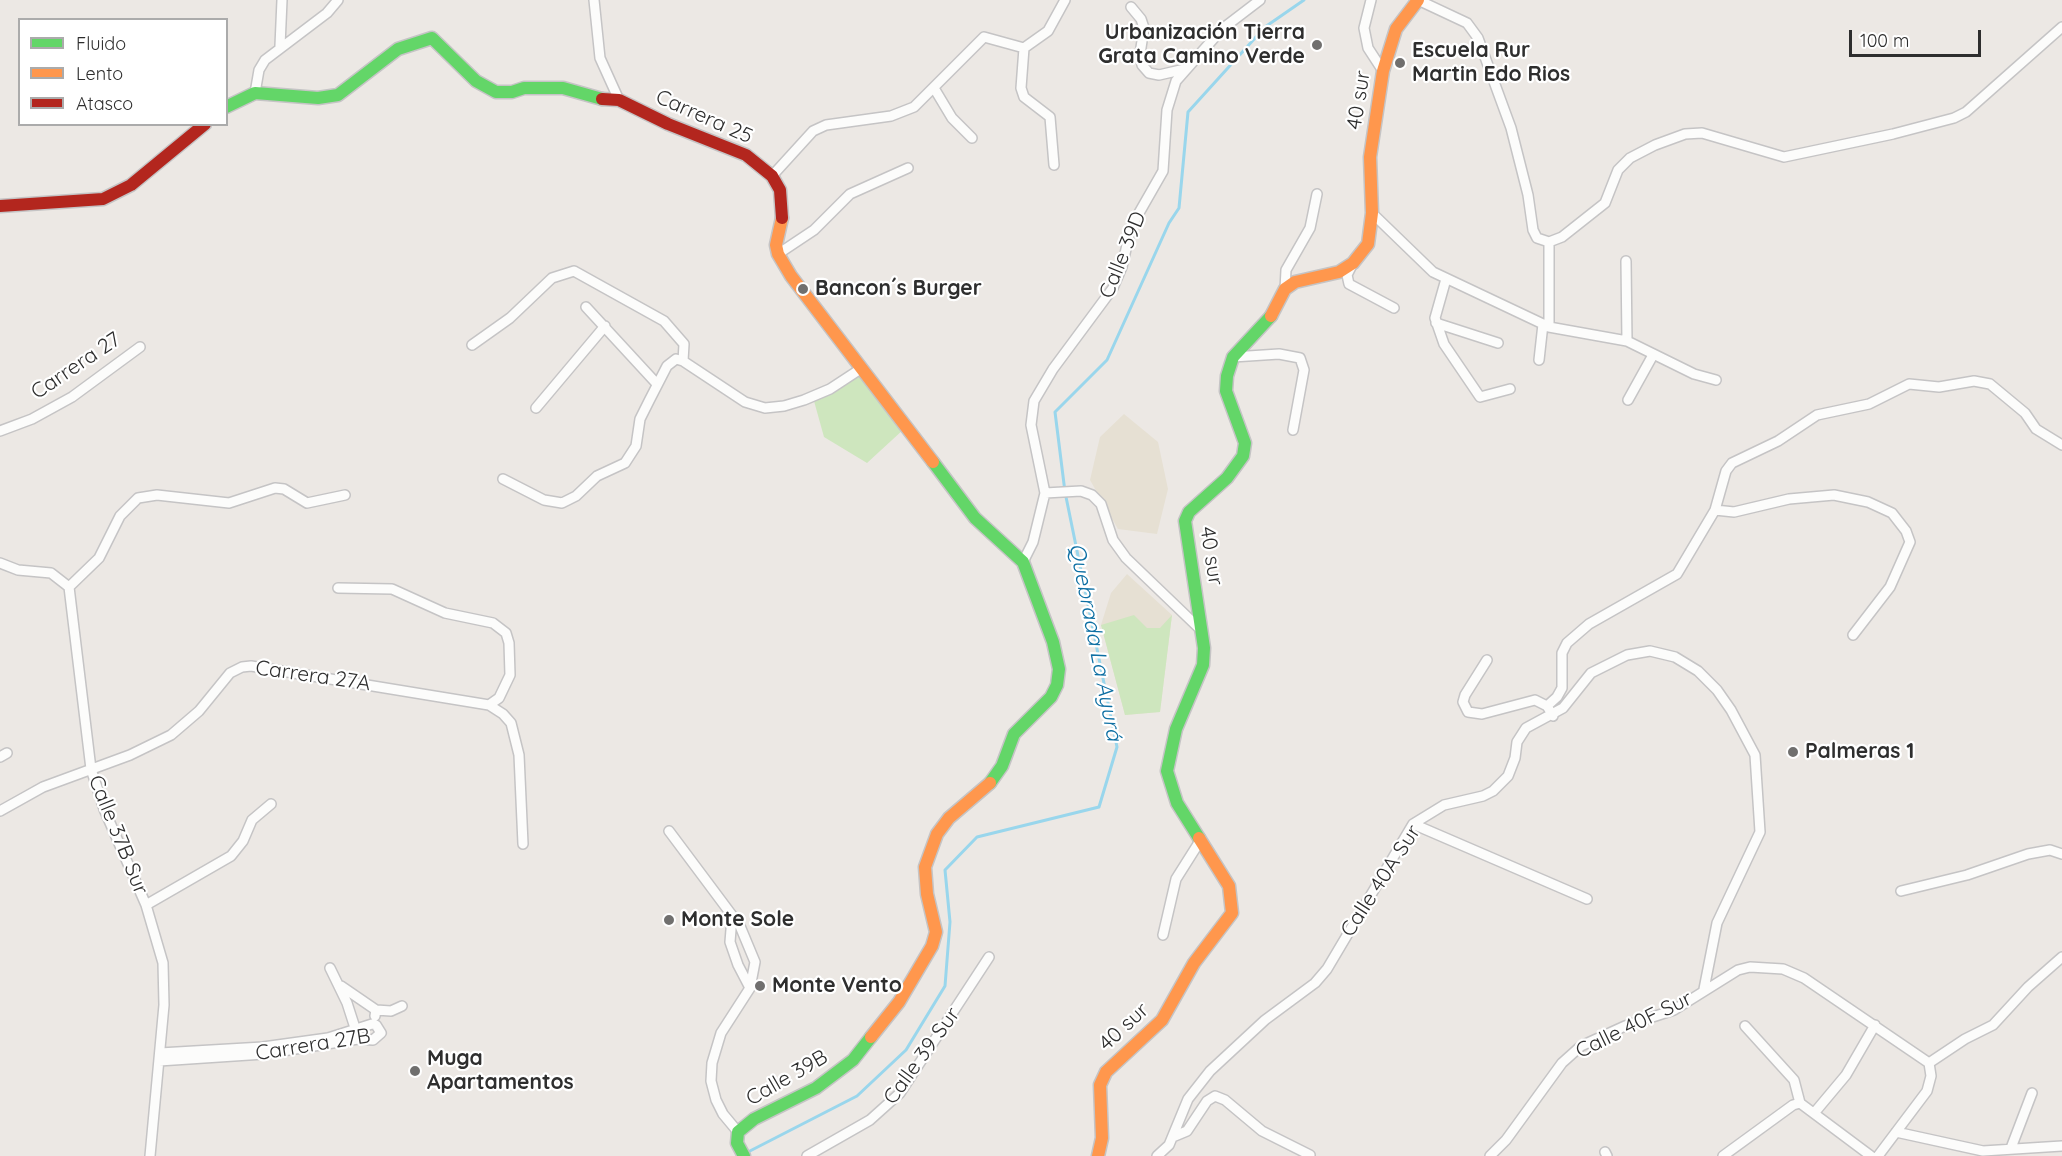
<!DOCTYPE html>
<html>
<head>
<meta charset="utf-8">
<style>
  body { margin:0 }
  #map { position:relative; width:2062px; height:1156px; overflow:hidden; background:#ece8e4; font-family:Quicksand,sans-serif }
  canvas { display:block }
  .legend { position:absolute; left:18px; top:18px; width:210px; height:108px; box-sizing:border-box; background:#fff; border:2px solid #ababab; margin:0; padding:8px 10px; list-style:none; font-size:18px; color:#2e2e2e }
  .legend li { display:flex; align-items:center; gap:12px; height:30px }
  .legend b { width:30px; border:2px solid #ababab }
  .scale { position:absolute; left:1849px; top:30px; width:132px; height:27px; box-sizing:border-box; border:3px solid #2e2e2e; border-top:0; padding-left:8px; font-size:18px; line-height:21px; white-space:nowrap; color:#2e2e2e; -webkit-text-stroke:4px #fff; paint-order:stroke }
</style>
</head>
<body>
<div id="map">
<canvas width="2062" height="1156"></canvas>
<ul class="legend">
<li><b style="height:8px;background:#63d668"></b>Fluido</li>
<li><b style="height:8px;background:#ff974d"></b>Lento</li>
<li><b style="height:8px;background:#b3261e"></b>Atasco</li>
</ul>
<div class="scale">100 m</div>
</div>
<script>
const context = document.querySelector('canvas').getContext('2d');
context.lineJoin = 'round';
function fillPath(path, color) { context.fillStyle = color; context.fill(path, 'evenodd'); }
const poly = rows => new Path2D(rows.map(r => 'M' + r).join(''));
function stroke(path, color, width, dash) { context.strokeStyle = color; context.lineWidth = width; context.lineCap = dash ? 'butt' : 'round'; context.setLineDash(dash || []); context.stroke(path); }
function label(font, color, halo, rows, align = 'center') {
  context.font = font + ' Quicksand,sans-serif'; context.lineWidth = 4.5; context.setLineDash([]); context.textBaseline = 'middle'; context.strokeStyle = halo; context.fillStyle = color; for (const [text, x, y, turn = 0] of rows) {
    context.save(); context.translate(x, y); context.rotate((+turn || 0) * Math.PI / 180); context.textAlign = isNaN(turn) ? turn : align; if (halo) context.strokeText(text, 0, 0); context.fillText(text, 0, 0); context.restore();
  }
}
const education = poly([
  [1124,414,1158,442,1168,489,1157,534,1118,529,1090,480,1100,437],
  [1127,574,1172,615,1160,712,1125,715,1101,625,1111,593]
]);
const green = poly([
  [862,374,904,429,867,463,824,437,814,401],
  [1134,615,1147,628,1160,628,1172,615,1160,712,1125,715,1101,625]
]);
const stream = poly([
  [746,1153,857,1096,906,1050,945,986,950,922,945,870,977,837,1099,807,1117,747,1065,492,1055,412,1107,360,1169,223,1179,208,1188,112,1265,27,1304,0]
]);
const street = poly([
  [594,0,600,58,619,100],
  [1371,0,1364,28,1368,48,1383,71],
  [1418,0,1467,23,1478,38,1511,128,1528,195,1533,230,1537,238,1549,242,1562,237,1605,203,1618,170,1630,158,1655,145,1685,134,1702,133,1784,157,1893,134,1954,118,1966,112,2062,27],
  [1131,7,1141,19,1144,28,1140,54,1142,65,1149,73,1159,75,1185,69],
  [280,46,282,0],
  [1024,48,1021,88,1024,97,1050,117,1054,165],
  [934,88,952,118,972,138],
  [255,93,259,70,265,60,327,13,338,0],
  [772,176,813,131,826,125,891,116,914,107,984,37,1024,48,1048,31,1065,0],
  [1372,213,1433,272,1543,324],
  [1549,242,1549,327,1627,341,1694,374,1716,380],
  [778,254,814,230,850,194,908,168],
  [1626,261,1627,341],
  [1353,263,1347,275,1349,284,1394,308],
  [1446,279,1435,318,1444,344,1480,397,1510,389],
  [1285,289,1286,270,1310,228,1317,194],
  [586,307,657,384],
  [1436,323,1498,343],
  [472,345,510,318,552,278,574,271,664,321,684,344,683,361],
  [1233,357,1279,354,1300,358,1304,370,1293,430],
  [1539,360,1543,324,1547,326],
  [1628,400,1653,355],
  [536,408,605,326],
  [0,431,32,419,72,397,140,347],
  [503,479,544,500,562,503,576,496,597,476,625,463,636,446,640,419,649,401,667,366,676,359,683,361,745,402,765,408,784,406,804,400,830,389,862,368],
  [1045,493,1081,491,1092,495,1101,504,1113,540,1126,558,1201,630],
  [1023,562,1033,542,1045,493,1031,425,1034,401,1053,369,1113,288,1122,267,1131,227,1163,171,1167,110,1176,81,1222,29,1260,0],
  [0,563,18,570,51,573,69,587,91,769,104,809,146,905,163,963,164,1005,150,1156],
  [69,587,99,558,120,516,138,498,157,495,229,503,275,488,284,489,307,503,345,495],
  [338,588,392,589,445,613,493,623,506,633,509,643,510,675,499,698,489,705],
  [1853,635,1890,587,1910,542,1906,531,1892,513,1868,502,1834,495,1789,499,1734,512,1715,510,1726,471,1732,463,1778,441,1817,415,1869,404,1909,384,1939,387,1974,381,1990,384,2025,413,2036,429,2062,445],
  [1487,660,1465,695,1463,702,1468,712,1482,714,1535,700,1547,706],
  [1553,716,1547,706,1557,697,1562,688,1562,653,1567,643,1589,624,1677,574,1715,510],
  [0,757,7,753],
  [0,811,43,787,130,755,171,735,199,711,230,673,242,667,251,666,489,705,503,714,511,723,519,755,523,844],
  [1413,824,1587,899],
  [669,831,740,926,755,962,750,988,721,1033,712,1063,711,1081,716,1100,723,1114,738,1132],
  [1901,891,1967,875,2028,854,2050,850,2062,854],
  [146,905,231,856,243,841,252,820,271,804],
  [732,917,730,942,738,965,750,988],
  [1163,935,1176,879,1200,841],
  [330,968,347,1003,357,1034],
  [341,986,376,1010],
  [375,1016,376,1010,391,1011,402,1006],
  [1745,1026,1794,1080,1800,1103],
  [159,1061,264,1054,358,1039,373,1040,381,1033,376,1025,372,1024,328,1038,263,1047,160,1053],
  [1929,1063,1965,1039,1993,1025,2028,987,2062,957],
  [1800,1103,1871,1156],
  [1815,1112,1846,1075,1875,1025],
  [1896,1132,1983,1151,2062,1146],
  [1175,1136,1187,1131,1207,1101,1215,1096,1225,1100,1262,1131,1310,1155],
  [2011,1148,2032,1093],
  [1605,1152,1607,1156],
  [807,1156,870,1120,900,1093,989,957],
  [1157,1156,1169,1145,1188,1099,1210,1071,1265,1020,1315,983,1327,969,1413,824,1444,805,1483,796,1493,791,1508,776,1515,758,1517,742,1526,728,1563,708,1591,673,1627,655,1650,651,1675,657,1698,671,1717,690,1731,710,1755,755,1760,832,1717,923,1704,989],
  [1490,1156,1506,1140,1562,1063,1581,1046,1625,1026,1674,1010,1738,970,1750,967,1783,969,1804,978,1929,1063],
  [1723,1156,1793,1105,1800,1103],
  [1878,1156,1927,1091,1931,1076,1929,1063]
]);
const fast = poly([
  [226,107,255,93,318,98,338,95,398,49,432,38,476,81,496,92,512,92,524,88,563,88,602,99],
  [933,462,975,518,1023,562,1053,642,1059,669,1057,685,1051,697,1014,734,1002,766,990,783],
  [1199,838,1177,803,1167,771,1176,729,1203,665,1204,648,1185,521,1189,512,1227,478,1243,456,1245,443,1226,391,1227,376,1233,357,1271,316],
  [744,1156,737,1143,738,1132,754,1119,816,1088,853,1060,871,1037]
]);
const slow = poly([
  [782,218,776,245,778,254,791,276,933,462],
  [1271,316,1285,289,1295,282,1339,272,1353,263,1368,244,1372,213,1370,157,1383,71,1396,29,1418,0],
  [871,1037,899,1002,932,946,936,932,927,894,925,867,937,834,949,818,990,783],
  [1098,1156,1102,1138,1100,1085,1106,1072,1162,1020,1194,963,1232,913,1229,886,1199,838]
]);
const jam = poly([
  [602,99,619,100,668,124,746,155,772,176,780,190,782,218],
  [0,206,103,199,131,185,205,124]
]);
const markers = [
  [1317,45,6,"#706f6e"],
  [1400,63,6,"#706f6e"],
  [803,289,6,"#706f6e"],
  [1793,752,6,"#706f6e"],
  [669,920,6,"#706f6e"],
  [760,986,6,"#706f6e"],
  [415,1071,6,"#706f6e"]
];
const poiNames = [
  ["Urbanización Tierra",1305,33,"right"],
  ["Grata Camino Verde",1305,57,"right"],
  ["Escuela Rur",1412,51],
  ["Martin Edo Rios",1412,75],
  ["Bancon´s Burger",815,289],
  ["Palmeras 1",1805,752],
  ["Monte Sole",681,920],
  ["Monte Vento",772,986],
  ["Muga",427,1059],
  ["Apartamentos",427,1083]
];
const streetNames = [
  ["40 sur",1359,100,-81],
  ["Carrera 25",704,117,24],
  ["Calle 39D",1123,255,-68],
  ["Carrera 27",76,366,-34],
  ["40 sur",1211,556,81],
  ["Carrera 27A",313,676,8],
  ["Calle 37B Sur",118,835,68],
  ["Calle 40A Sur",1381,881,-57],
  ["Calle 40F Sur",1634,1025,-26],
  ["40 sur",1124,1027,-43],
  ["Carrera 27B",313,1045,-9],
  ["Calle 39 Sur",922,1056,-54],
  ["Calle 39B",787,1078,-30]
];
const waterNames = [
  ["Quebrada La Ayurá",1095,642,79]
];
fillPath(education, '#e6e0d3');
fillPath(green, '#cee6be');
stroke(stream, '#99d6ec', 3);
stroke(street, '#c5c4c5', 12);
stroke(fast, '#c5c4c5', 15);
stroke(slow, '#c5c4c5', 15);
stroke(jam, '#c5c4c5', 15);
stroke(street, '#fcfcfb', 9);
stroke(fast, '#63d668', 12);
stroke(slow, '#ff974d', 12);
stroke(jam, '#b3261e', 12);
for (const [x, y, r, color] of markers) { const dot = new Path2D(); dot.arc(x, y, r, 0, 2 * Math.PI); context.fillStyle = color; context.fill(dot); stroke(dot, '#fff', 2); }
label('bold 21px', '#2e2e2e', '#fff', poiNames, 'left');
label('21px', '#2e2e2e', '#fff', streetNames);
label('italic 22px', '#0d6fa3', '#fff', waterNames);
</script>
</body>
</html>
